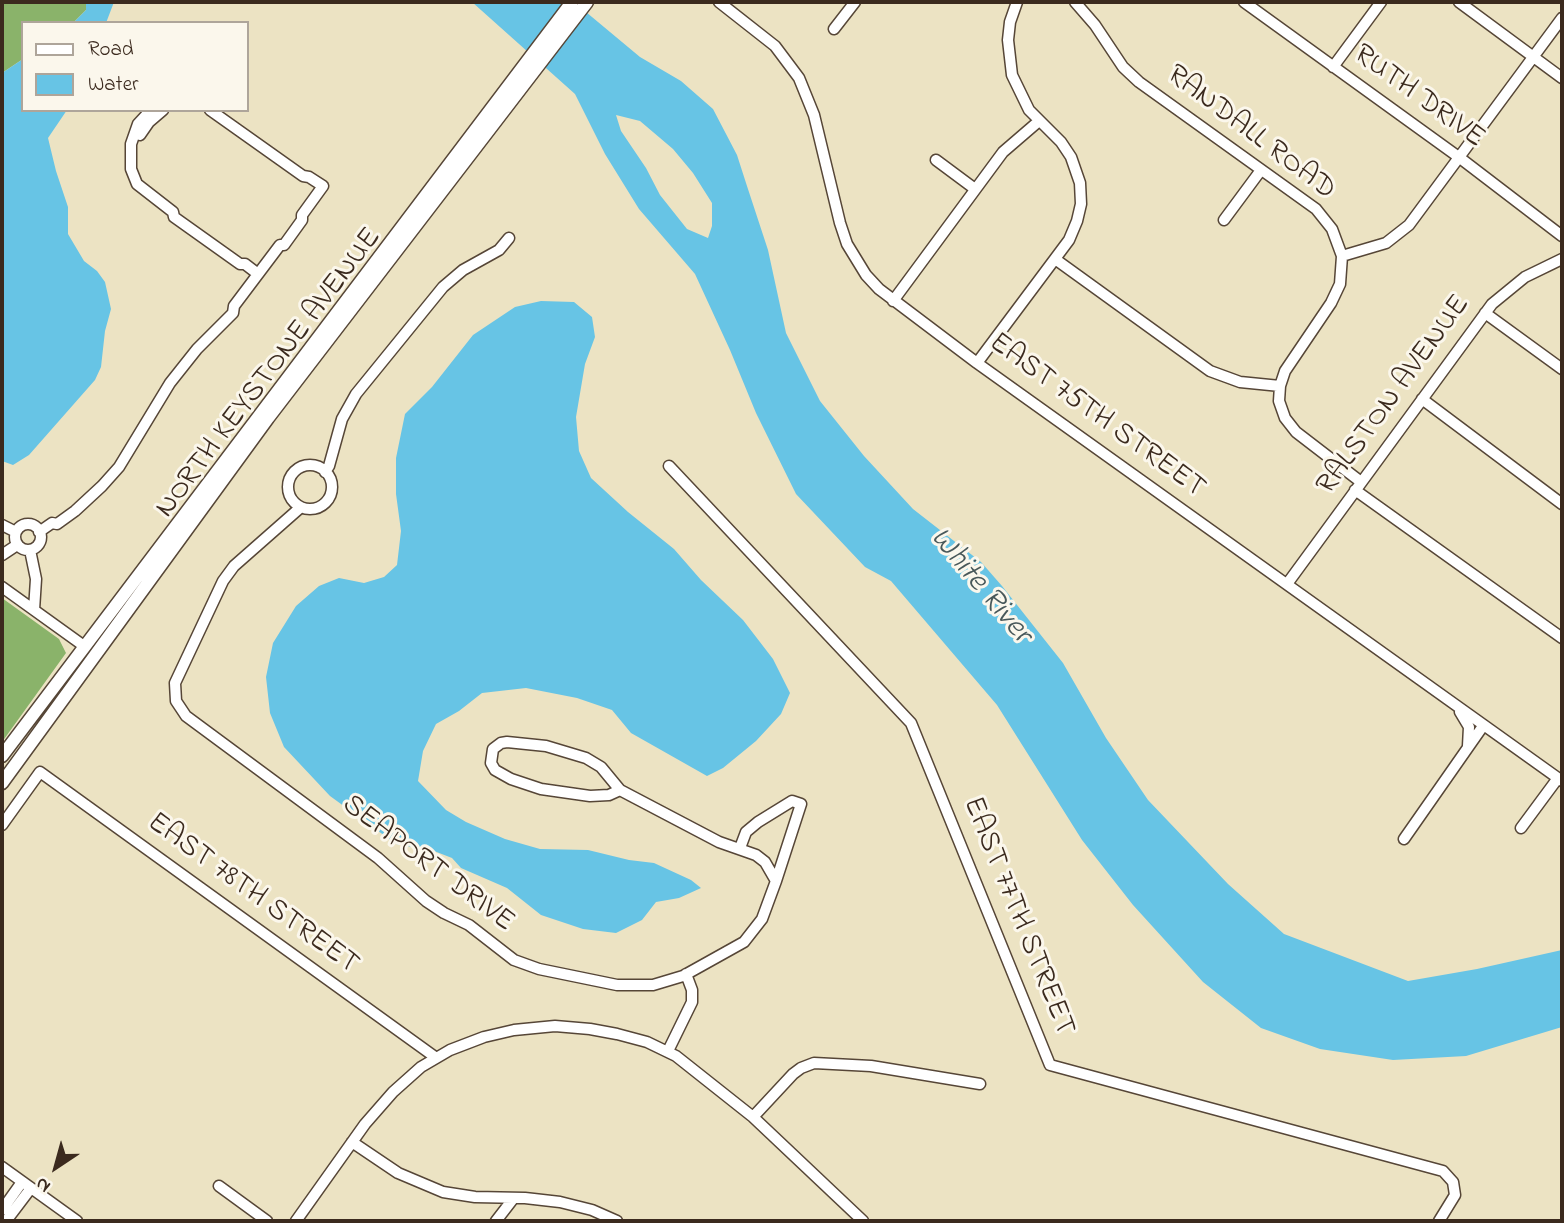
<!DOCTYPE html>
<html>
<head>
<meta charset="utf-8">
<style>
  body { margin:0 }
  #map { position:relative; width:1564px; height:1223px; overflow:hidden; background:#ece3c3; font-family:"Indie Flower",sans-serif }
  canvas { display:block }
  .frame { position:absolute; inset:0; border:4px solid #3b2a1e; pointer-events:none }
  .legend { position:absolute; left:21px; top:21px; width:228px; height:91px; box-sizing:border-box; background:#fbf7ec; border:2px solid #aea59a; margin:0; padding:9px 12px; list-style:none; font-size:21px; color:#3b2a1e }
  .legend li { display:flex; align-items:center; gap:14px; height:35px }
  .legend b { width:35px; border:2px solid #aea59a }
  .north { position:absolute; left:21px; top:1132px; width:70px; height:70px; -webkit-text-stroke:5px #fbf7ec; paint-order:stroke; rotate:216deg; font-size:19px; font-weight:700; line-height:28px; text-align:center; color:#3b2a1e }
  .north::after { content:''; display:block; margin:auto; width:24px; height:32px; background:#3b2a1e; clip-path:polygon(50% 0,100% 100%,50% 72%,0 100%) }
</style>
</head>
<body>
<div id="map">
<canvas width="1564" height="1223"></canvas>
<div class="frame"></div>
<ul class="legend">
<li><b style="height:9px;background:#fff"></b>Road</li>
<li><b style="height:19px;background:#67c4e5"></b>Water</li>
</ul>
<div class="north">N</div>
</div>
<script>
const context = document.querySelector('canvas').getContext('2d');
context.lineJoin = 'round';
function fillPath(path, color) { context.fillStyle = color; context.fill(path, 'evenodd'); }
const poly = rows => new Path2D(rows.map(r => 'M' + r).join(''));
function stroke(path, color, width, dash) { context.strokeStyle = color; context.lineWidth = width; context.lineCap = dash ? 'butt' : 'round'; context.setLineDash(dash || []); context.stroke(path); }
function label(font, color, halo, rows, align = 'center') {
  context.font = font + ' "Indie Flower",sans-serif'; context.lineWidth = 6; context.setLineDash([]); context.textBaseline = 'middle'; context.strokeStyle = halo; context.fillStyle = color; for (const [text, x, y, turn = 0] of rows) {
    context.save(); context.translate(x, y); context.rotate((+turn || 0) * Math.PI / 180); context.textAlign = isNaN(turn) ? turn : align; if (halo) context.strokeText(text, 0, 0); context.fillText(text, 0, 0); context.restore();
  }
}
const forest = poly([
  [2,2,86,2,86,10,73,23,23,23,23,59,2,73],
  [2,598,59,639,66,653,2,742]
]);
const water = poly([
  [86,2,114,2,106,23,73,23,86,10],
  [472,2,574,2,640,57,681,81,713,109,737,155,746,183,768,250,786,333,820,401,864,456,913,509,981,562,1002,586,1063,663,1106,738,1148,800,1228,884,1284,934,1408,981,1477,969,1562,950,1562,1027,1466,1056,1393,1060,1320,1049,1261,1028,1203,982,1133,905,1082,840,997,705,891,581,865,567,796,494,756,413,730,350,695,274,639,209,605,154,575,94],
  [616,115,640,121,673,149,693,173,712,203,712,226,708,238,687,229,660,195,646,168,621,131],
  [23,59,23,110,67,110,48,138,56,171,68,207,68,234,84,261,97,271,105,282,111,309,105,331,101,367,95,380,29,455,13,465,2,461,2,73],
  [541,301,574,302,592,317,595,337,585,364,576,417,579,451,591,478,628,512,674,549,701,580,743,620,773,659,790,693,781,714,756,741,723,768,707,776,631,733,612,710,577,698,526,688,482,693,459,711,436,724,423,751,418,781,446,810,466,822,505,839,540,849,588,850,629,860,654,863,691,880,701,888,679,898,656,902,642,920,616,933,583,929,541,915,507,888,461,868,452,858,434,851,396,844,330,796,284,747,270,713,266,677,273,643,296,606,319,586,339,578,364,583,384,577,397,565,401,531,396,494,396,458,405,414,432,387,473,335,515,307]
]);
const minor = poly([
  [719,2,775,46,799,78,814,115,840,223,847,244,866,275,879,289,977,363,1562,781],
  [1075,2,1095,25,1123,67,1139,82,1316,209,1332,229,1342,256,1340,284,1331,303,1285,371,1280,386,1279,401,1285,418,1296,432,1361,482],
  [1244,2,1460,158,1562,236],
  [1459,2,1562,78],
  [834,29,855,2],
  [1333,67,1381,2],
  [151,110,138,124,131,144,131,169,137,184,173,212,174,217,240,264,245,264,258,274],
  [140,135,149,122,163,110],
  [936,160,975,189],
  [1224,220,1261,170],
  [1342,256,1386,243,1409,225,1562,18],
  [1055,259,1210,371,1240,382,1280,386],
  [893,301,1003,152,1039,121],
  [1485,313,1562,369],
  [977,363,1069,240,1077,221,1081,204,1080,183,1071,157,1061,142,1029,110,1012,75,1008,40,1010,22,1017,2],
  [1422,399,1562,504],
  '288 487a22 22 0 1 1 44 0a22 22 0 1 1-44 0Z',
  [669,466,911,723,1050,1065,1443,1171,1453,1182,1455,1195,1439,1221],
  [325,472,329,466,342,419,356,394,443,287,463,270,499,250,509,238],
  [1355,490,1562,638],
  [301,507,234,566,223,581,175,683,176,701,186,716,378,858,426,901,444,913,469,925,514,960,539,969,617,985,653,985,683,976,744,942,762,919,776,881,765,862,756,855,719,842,620,790],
  '15 537a13 13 0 1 1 26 0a13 13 0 1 1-26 0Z',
  [2,525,16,532],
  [39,532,52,523,57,524,75,511,102,486,119,467,170,383,197,349,233,313,234,306,280,245,284,245,302,220,302,215,323,186,309,177,303,176,210,110],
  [30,550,36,579,34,610],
  [2,555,17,545],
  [1287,584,1492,304,1525,277,1562,259],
  [2,587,84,646],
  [1460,712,1469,727,1468,746],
  [507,742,546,746,586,758,601,767,620,790,609,795,590,796,541,789,511,779,495,770,491,763,493,749,501,743,507,742],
  [2,825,40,772,435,1057],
  [1521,828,1558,778],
  [1404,839,1483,726],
  [740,848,746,832,758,822,792,801,801,804,776,881],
  [668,1051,692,1002,692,990,686,974],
  [753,1117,793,1074,801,1068,814,1063,871,1066,980,1084],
  [352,1142,398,1173,443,1192,475,1197,525,1198,560,1202,592,1210,617,1221],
  [2,1167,77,1221],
  [219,1186,267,1221],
  [2,1210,22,1182],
  [6,1221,31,1188],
  [296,1221,365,1124,393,1092,421,1067,450,1050,484,1037,514,1030,555,1026,590,1029,617,1034,647,1042,676,1056,753,1117,863,1221],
  [496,1221,513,1199]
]);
const major = poly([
  [2,756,572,2],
  [2,783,268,418,587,2]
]);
const streetNames = [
  ["RUTH DRIVE",1418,98,36],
  ["RANDALL ROAD",1250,134,37],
  ["NORTH KEYSTONE AVENUE",270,374,-53],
  ["RALSTON AVENUE",1395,396,-54],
  ["EAST 75TH STREET",1096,417,36],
  ["SEAPORT DRIVE",427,865,37],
  ["EAST 78TH STREET",252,895,36],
  ["EAST 77TH STREET",1017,917,68]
];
const waterNames = [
  ["White River",979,587,50]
];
fillPath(forest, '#8ab36a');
fillPath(water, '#67c4e5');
stroke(minor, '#564637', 13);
stroke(major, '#564637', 15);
stroke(minor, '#fff', 10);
stroke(major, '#fff', 12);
label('30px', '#3b2a1e', '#fbf7ec', streetNames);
label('italic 32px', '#48585a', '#fbf7ec', waterNames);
</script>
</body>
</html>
